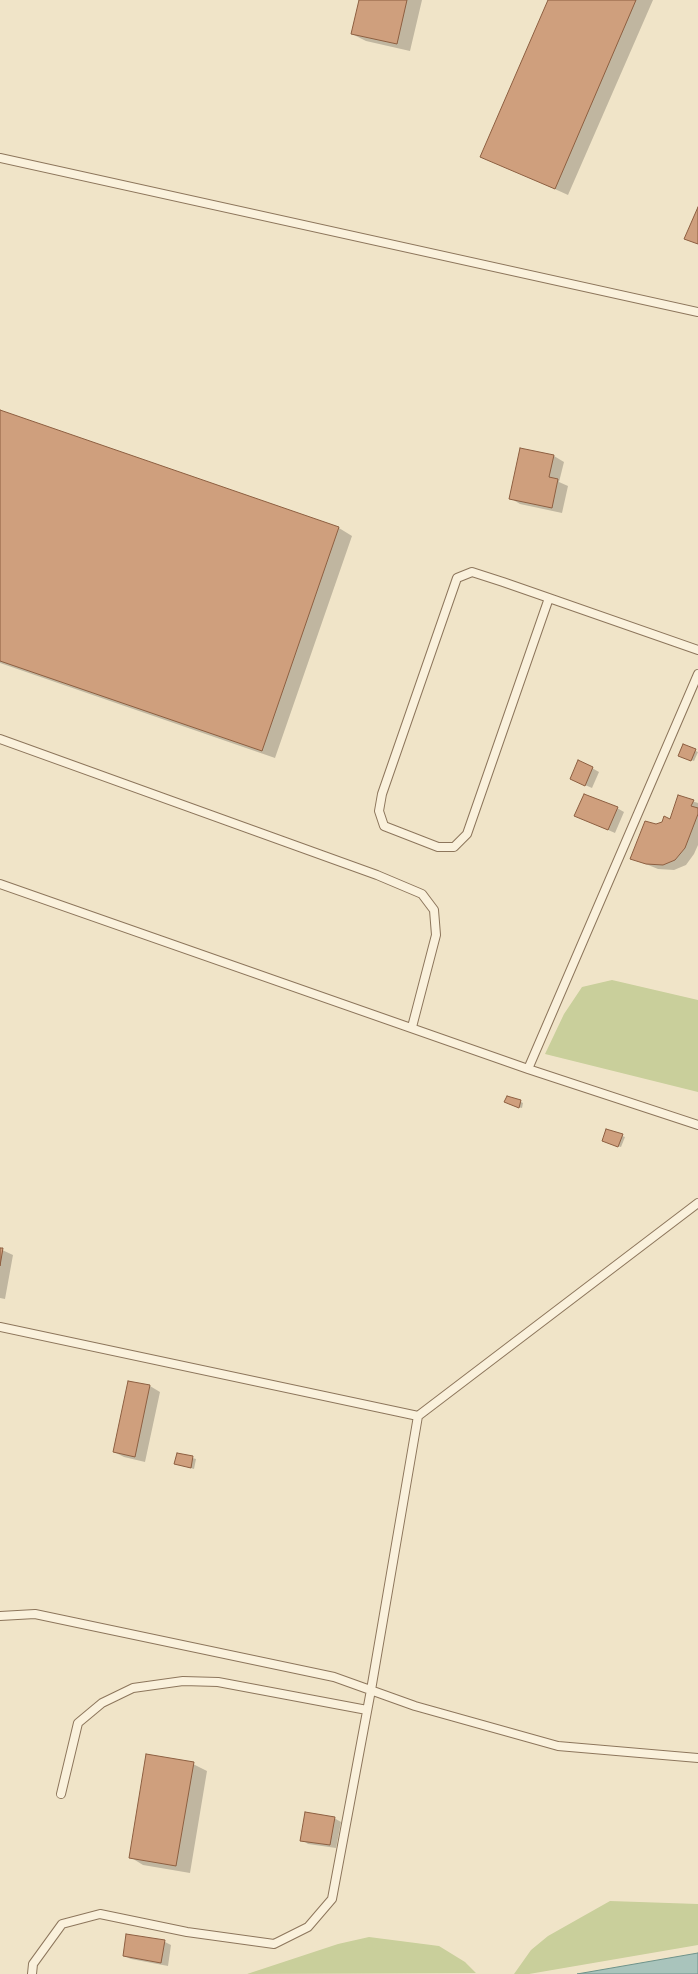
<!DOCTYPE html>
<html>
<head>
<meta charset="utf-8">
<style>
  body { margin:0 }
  canvas { display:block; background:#f0e4c8 }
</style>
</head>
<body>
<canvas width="698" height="1974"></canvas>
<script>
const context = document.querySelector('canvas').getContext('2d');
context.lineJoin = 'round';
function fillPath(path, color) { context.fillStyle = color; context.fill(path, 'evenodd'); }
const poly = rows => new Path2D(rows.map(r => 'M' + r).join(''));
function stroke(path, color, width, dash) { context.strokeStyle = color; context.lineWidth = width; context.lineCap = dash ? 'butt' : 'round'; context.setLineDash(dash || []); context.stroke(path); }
const green = poly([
  [612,980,698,1000,698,1092,545,1054,564,1014,582,987],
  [610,1901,698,1904,698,1945,529,1974,514,1974,531,1950,548,1936],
  [369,1937,439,1946,465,1962,476,1973,247,1974,338,1944]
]);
const water = poly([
  [698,1953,698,1974,577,1974,698,1953]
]);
const shadow = poly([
  [360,0,422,0,410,51,366,41,352,34],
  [550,0,653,0,568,195,482,156],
  [0,412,339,528,352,536,275,758,0,663],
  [521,449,554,456,564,462,559,482,568,486,562,513,520,504,510,498],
  [684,746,698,752,694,761,680,755],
  [592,768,599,772,592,788,578,782],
  [679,797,698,803,698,845,694,854,686,865,674,870,658,869,631,858,656,826,671,820],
  [617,808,624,812,615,833,576,816],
  [521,1102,523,1103,522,1108,508,1104],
  [622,1136,625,1137,621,1147,606,1142],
  [0,1249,13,1255,5,1299,0,1298],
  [150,1386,160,1392,145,1462,124,1457,114,1452],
  [178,1454,196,1459,194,1469,176,1464],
  [193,1764,207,1771,190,1873,143,1865,130,1857],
  [334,1818,341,1822,336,1848,308,1844,302,1840],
  [165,1942,171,1945,168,1966,131,1959,124,1956]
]);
const building = poly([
  [359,0,407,0,397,44,351,34,359,0],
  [548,0,636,0,555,189,480,157,548,0],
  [698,207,698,244,684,239,698,207],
  [0,410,339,527,262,751,0,661,0,410],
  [520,448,554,455,549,477,558,479,552,508,509,499,520,448],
  [683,744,696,749,691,761,678,756,683,744],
  [578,760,593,767,585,786,570,779,578,760],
  [584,794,618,807,608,830,574,816,584,794],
  [678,795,694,800,691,806,698,808,698,814,685,848,675,860,663,865,646,864,630,859,645,821,656,824,662,822,664,816,670,819,678,795],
  [507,1096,521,1100,519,1108,504,1102,507,1096],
  [606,1129,623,1134,618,1147,602,1141,606,1129],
  [0,1248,3,1248,0,1266,0,1248],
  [128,1381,150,1385,135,1457,113,1452,128,1381],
  [177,1453,193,1456,191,1468,174,1464,177,1453],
  [146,1754,194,1762,176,1866,129,1858,146,1754],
  [305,1812,335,1817,330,1845,300,1841,305,1812],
  [126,1934,165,1940,161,1963,123,1956,126,1934]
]);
const lane = poly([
  [0,158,698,312],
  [549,598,467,834,454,847,438,847,384,826,379,811,382,794,457,578,472,572,503,582,549,598,698,650],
  [0,739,377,875,422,894,434,910,436,935,412,1027],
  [0,884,528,1069,698,1125],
  [528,1069,698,674],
  [0,1327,418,1416,698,1203],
  [0,1616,35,1614,334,1677,415,1706,558,1746,698,1758],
  [61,1794,78,1723,102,1703,133,1688,183,1681,218,1682,367,1710],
  [32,1974,33,1964,62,1924,100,1914,187,1932,274,1944,308,1927,332,1899,371,1690,418,1416]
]);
fillPath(green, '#c9cf9b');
fillPath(water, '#a9c4bc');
stroke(water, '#6f938a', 1);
fillPath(shadow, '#0003');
fillPath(building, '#cf9f7d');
stroke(building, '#8d5f41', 1);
stroke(lane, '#8d765c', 10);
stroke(lane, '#faf1dc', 8);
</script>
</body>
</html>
